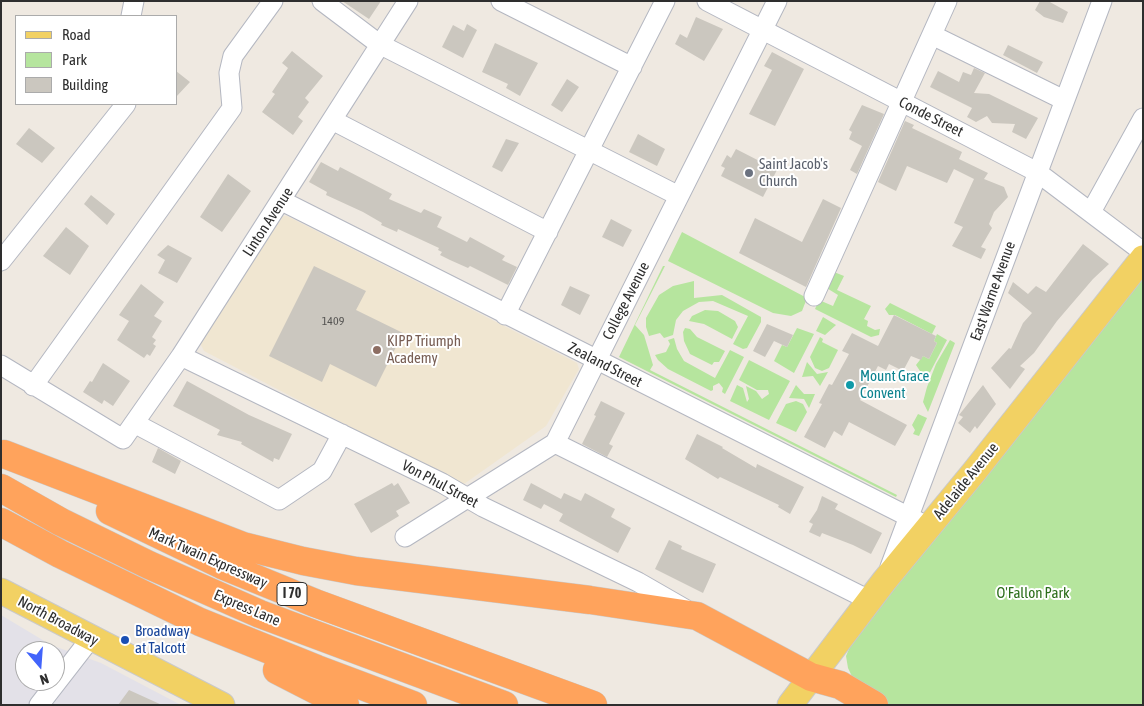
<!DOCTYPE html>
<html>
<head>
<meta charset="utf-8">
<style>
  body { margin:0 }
  #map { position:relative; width:1144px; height:706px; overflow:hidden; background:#efe9e1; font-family:"Asap Condensed",sans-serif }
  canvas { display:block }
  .frame { position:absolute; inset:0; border:2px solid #2e2e2e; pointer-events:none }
  .legend { position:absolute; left:15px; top:15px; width:162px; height:90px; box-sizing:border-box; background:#fff; border:1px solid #ababab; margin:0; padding:6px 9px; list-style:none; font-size:15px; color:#2e2e2e }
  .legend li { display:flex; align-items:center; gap:10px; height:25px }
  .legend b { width:25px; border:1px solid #ababab }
  .north { position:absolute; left:15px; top:641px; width:50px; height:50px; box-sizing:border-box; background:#fff; border:1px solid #ababab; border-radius:50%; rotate:162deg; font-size:14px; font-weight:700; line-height:20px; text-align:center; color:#2e2e2e }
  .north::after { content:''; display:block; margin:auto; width:18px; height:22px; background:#4264fb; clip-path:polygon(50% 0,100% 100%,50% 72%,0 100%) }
</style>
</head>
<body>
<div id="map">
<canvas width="1144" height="706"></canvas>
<div class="frame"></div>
<ul class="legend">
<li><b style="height:6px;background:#f2d163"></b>Road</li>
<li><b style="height:14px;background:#b6e59e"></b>Park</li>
<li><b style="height:14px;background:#cbc7bf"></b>Building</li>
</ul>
<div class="north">N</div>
</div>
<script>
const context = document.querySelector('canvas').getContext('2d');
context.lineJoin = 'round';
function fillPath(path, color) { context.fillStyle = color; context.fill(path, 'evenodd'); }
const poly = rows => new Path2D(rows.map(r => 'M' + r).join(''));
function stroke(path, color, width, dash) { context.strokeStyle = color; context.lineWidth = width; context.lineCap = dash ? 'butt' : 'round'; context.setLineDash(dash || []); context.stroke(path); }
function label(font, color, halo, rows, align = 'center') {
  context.font = font + ' "Asap Condensed",sans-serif'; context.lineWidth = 4; context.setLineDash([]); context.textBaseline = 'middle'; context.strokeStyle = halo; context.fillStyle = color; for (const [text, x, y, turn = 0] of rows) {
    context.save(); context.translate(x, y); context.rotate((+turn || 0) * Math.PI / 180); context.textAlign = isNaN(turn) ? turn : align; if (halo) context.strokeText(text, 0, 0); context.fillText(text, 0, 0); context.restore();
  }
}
const industrial = poly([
  [1,615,51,645,101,663,181,705,1,705],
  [25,651,55,651,55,681,25,681]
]);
const education = poly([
  [283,216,287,216,577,363,579,369,546,426,464,484,460,484,204,351,200,343]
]);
const green = poly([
  [682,232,807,298,802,311,791,316,773,313,668,261],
  [663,266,665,266,635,325,644,335,653,365,650,370,897,495,896,497,619,357],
  [834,272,844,276,837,290,871,306,864,319,868,321,867,326,875,330,880,329,879,335,871,337,815,309,819,300,833,306,838,295,825,287],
  [1143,277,1143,705,888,705,857,687,848,668,846,656,852,642],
  [694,281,694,298,722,295,761,317,761,322,747,348,743,349,733,344,748,316,713,301,699,302,683,311,676,320,673,335,664,338,660,333,649,336,646,327,646,318,659,295,673,286],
  [890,303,936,326,932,334,895,315,889,315,885,309],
  [705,310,718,311,735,321,738,327,732,339,704,324,689,321,692,316],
  [823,317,836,325,825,335,816,331],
  [685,328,690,329,697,337,725,351,719,362,714,362,712,365,690,354,684,341,683,332],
  [797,328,814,334,794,373,774,361,782,345,787,347],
  [937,334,947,340,926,380,916,365,923,356,929,359,937,343,934,341],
  [820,337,823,339,822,342,838,350,829,368,822,371,815,368,810,357],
  [674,338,677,349,684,361,715,378,730,350,744,357,725,394,722,392,723,388,719,383,713,386,713,390,711,391,668,369,658,360,655,355,666,352,670,344,668,340],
  [950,340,955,343,928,412,923,402,927,387,936,364],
  [749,360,790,381,769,420,730,401,737,385,743,388,747,402,749,399,746,386,756,391,762,399,769,394,768,390,757,390,739,380],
  [807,362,817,374,828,372,820,386,813,376,802,377],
  [796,385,804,394,815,394,809,408,804,399,789,398],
  [796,401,803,404,807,412,796,432,776,423,786,404],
  [918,414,927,418,919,436,913,434,915,430,912,425]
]);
const building = poly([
  [342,1,381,1,369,19],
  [1040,1,1048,1,1068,12,1063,23,1044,17,1035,10],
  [696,17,723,29,704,61,675,44,680,34,687,38],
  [467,24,477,30,463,58,442,47,453,25,464,31],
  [495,43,538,63,520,96,506,88,508,84,482,72],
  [1008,45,1043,62,1037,73,1003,55],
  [292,51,323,76,305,98,309,102,298,117,303,121,293,135,262,112,275,94,272,92,288,68,282,63],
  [772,52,804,69,775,126,749,114,772,70,764,66],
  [974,68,985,73,974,93,989,94,1038,118,1026,139,1012,132,1015,124,992,123,987,116,976,122,967,117,972,108,930,87,938,71,959,82,963,72,971,75],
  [176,71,190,82,176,97],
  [567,79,579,87,562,112,551,105],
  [862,105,884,114,857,174,850,170,862,146,849,139,852,132,849,130],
  [905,121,914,125,912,128,962,152,959,159,988,173,984,179,1004,187,1008,197,994,212,989,224,992,228,981,247,986,249,981,259,952,246,963,227,954,223,974,179,954,169,947,183,907,166,896,191,878,182],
  [29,128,55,148,42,163,16,144],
  [638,134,665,149,657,166,629,152],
  [506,139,519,143,502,172,492,167],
  [736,149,777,170,763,197,721,176,725,168,721,166,727,155,731,158],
  [321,162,338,171,340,167,392,194,389,199,421,213,424,209,442,217,437,227,467,242,470,237,505,256,502,260,517,267,508,285,470,266,468,268,450,260,440,255,442,252,438,250,439,248,398,229,397,232,381,225,382,223,363,212,326,195,327,192,309,182],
  [228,174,251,191,222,232,200,217],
  [91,195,115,214,107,225,84,204],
  [823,199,841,208,806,287,739,253,755,218,802,242],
  [611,219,632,230,623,247,602,237],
  [66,227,89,246,70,275,43,256],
  [1083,244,1109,264,1093,279,1057,321,1034,353,1020,366,1025,369,1010,389,991,368,1009,348,1011,349,1023,323,1032,313,1008,293,1013,282,1028,294,1036,286,1046,292],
  [168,245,192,258,177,283,158,273,165,260,157,255],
  [314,266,366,291,356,310,403,333,376,387,330,364,322,382,269,356],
  [141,284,164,302,154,316,162,321,152,337,156,340,153,344,156,346,150,356,147,354,144,358,117,340,129,321,119,315],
  [570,286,590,295,580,315,561,305],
  [894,315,936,336,934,341,937,343,929,359,923,356,921,360,911,356,903,371,889,364,886,370,878,366,860,400,907,425,895,446,849,422,842,436,834,431,825,448,804,437,822,404,819,403,829,384,832,385,849,354,842,351,852,333,878,346],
  [767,324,793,335,787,347,774,341,765,357,753,351],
  [103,363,130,381,113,406,104,400,102,404,83,392,90,381,92,382],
  [187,381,249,415,292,434,279,460,274,458,273,462,241,444,242,442,217,435,220,430,173,406],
  [983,385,996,404,977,429,975,426,970,433,958,423,963,417,959,415],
  [601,401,625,413,609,444,613,446,607,457,582,444,596,416,594,415],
  [697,434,723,447,722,448,756,468,757,464,804,487,790,514,778,507,779,505,720,477,718,479,685,459],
  [158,448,181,461,175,474,152,462],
  [392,483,394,486,398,483,410,503,396,511,399,516,371,533,354,504],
  [531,483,561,499,564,493,581,501,585,493,615,509,611,517,631,528,618,553,559,521,563,514,544,504,541,509,523,500],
  [822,496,838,504,835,509,882,533,871,554,853,545,822,533,820,537,809,532,813,524,809,522,817,510],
  [669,540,682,546,681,549,716,564,703,593,655,569],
  [129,690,162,705,118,705]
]);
const minor = poly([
  [322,1,379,44,679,196],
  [501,1,632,67],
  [707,1,1037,172,1143,252],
  [131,16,134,1],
  [932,35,1064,100],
  [332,120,548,232],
  [282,201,929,527],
  [1091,212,1143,118],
  [1,261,126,104],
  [814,296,947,1],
  [505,315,665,1],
  [181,356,442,483,483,507,638,582,685,609],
  [1,365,123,439,181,356,408,1],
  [33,386,232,108,229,73,233,56,273,1],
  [134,423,279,500,322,471,342,434],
  [555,443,869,600],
  [405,537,555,443,777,1],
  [890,567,1102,1],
  [39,705,91,638]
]);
const major = poly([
  [1,591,222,705],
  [790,705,885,580,974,472,1143,258]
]);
const highway = poly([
  [4,454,243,546,303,561,356,571,590,600,697,616,811,677,840,685,874,705],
  [1,488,61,522,149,565,260,614,504,705],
  [110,511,222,565,315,603,593,705],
  [1,522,60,554,200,622,317,669,413,705],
  [277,670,345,705]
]);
const markers = [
  [749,173,5,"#6b7280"],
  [377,350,5,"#8d6e63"],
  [850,385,5,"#0f9aa8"],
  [125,640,5,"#1a4fb4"]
];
const numberNames = [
  ["1409",333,321]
];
const shields = [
  [292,594,30]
];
const shieldNames = [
  ["I 70",292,594]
];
const streetNames = [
  ["Conde Street",931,117,27],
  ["Linton Avenue",268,222,-57],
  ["East Warne Avenue",993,291,-70],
  ["College Avenue",626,301,-63],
  ["Zealand Street",605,365,27],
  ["Adelaide Avenue",966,481,-51],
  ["Von Phul Street",440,484,28],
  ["Mark Twain Expressway",208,558,24],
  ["Express Lane",247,608,23],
  ["North Broadway",58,621,28]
];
const worshipNames = [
  ["Saint Jacob's",759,164],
  ["Church",759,181]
];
const educationNames = [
  ["KIPP Triumph",387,341],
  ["Academy",387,358]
];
const cultureNames = [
  ["Mount Grace",860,376],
  ["Convent",860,393]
];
const parkNames = [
  ["O'Fallon Park",1033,593]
];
const transitNames = [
  ["Broadway",135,631],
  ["at Talcott",135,648]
];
fillPath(industrial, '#e3e1e8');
fillPath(education, '#f0e6d1');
fillPath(green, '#b6e59e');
fillPath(building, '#cbc7bf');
stroke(minor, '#b4b7c1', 21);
stroke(major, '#c9c9c9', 27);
stroke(highway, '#c9c9c9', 29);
stroke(minor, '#fff', 19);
stroke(major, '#f2d163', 25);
stroke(highway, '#ffa35c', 28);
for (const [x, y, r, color] of markers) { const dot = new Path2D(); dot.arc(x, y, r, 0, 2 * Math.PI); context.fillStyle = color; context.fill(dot); stroke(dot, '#fff', 2); }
label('12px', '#555452', null, numberNames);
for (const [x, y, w] of shields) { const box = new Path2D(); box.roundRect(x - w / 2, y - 11.5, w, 23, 4); context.fillStyle = '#fff'; context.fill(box); stroke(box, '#2e2e2e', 1); }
label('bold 14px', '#2e2e2e', null, shieldNames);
label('15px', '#2e2e2e', '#fff', streetNames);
label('15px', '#5b616d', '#fff', worshipNames, 'left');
label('15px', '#785e54', '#fff', educationNames, 'left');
label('15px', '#0d838f', '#fff', cultureNames, 'left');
label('15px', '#2c6e1b', '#fff', parkNames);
label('15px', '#164399', '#fff', transitNames, 'left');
</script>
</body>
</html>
